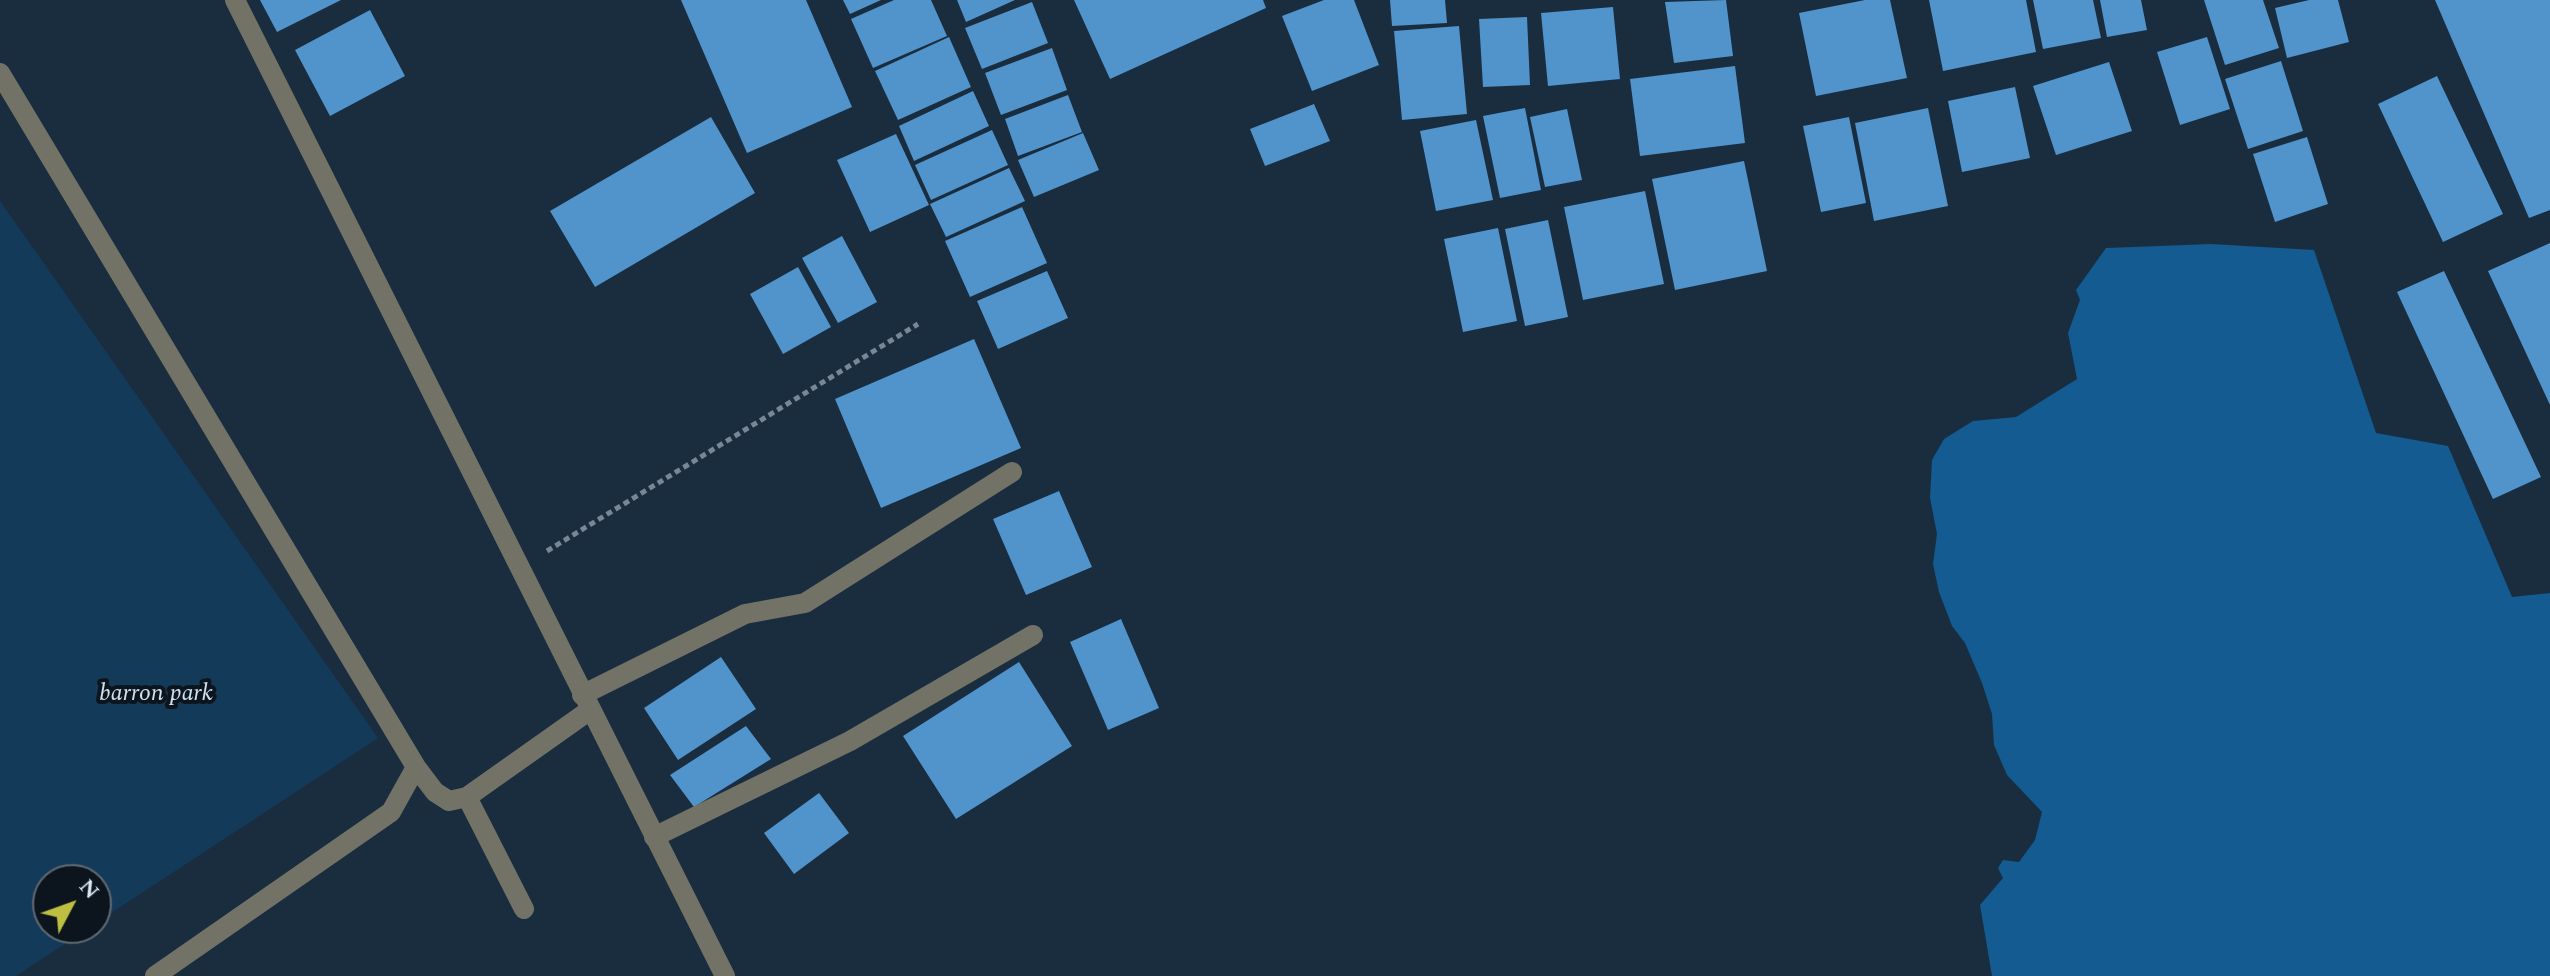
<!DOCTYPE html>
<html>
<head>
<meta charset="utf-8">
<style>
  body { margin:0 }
  #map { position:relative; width:2550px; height:976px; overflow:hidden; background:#192d3f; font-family:Spectral,serif }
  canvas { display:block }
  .north { position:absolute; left:32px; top:864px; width:80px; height:80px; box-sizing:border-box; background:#0c151d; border:2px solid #5f6973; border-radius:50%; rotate:49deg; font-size:22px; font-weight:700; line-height:32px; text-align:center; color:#dbe8f4 }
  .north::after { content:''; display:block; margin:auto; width:28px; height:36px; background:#bebf42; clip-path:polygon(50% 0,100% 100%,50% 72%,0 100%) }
</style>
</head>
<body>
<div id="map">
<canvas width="2550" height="976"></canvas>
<div class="north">N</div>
</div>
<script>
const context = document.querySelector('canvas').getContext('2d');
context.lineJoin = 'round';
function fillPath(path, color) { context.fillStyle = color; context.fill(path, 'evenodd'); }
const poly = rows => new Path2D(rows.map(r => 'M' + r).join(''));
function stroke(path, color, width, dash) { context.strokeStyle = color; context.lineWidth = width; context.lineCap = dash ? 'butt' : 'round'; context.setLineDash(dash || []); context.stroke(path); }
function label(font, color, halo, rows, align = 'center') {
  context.font = font + ' Spectral,serif'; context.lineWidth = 8; context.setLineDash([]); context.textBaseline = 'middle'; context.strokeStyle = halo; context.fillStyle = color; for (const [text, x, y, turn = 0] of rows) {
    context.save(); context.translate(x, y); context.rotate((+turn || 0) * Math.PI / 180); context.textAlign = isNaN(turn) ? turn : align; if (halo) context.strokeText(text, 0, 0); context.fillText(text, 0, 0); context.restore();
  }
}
const green = poly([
  [0,201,378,738,96,923,96,880,48,880,48,928,89,928,16,976,0,976]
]);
const water = poly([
  [2211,244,2314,250,2376,433,2448,446,2512,597,2550,593,2550,976,1992,976,1980,905,2003,878,1998,868,2003,860,2019,862,2035,840,2042,812,2007,775,1994,745,1992,714,1982,683,1965,643,1952,626,1939,592,1933,564,1937,534,1930,498,1932,460,1944,439,1973,421,2016,417,2077,379,2068,333,2080,300,2076,290,2106,248]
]);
const building = poly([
  [260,0,341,0,277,32],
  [681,0,806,0,852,107,747,153],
  [843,0,881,0,850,14],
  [894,0,931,0,947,36,873,68,851,19],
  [957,0,1015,0,966,22],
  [1074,0,1263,0,1266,8,1110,79],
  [1324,0,1354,0,1379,65,1312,91,1282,16],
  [1390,0,1445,0,1447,23,1392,26],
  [1726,0,1733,56,1674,63,1665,2],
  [1865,0,1890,0,1907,78,1816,96,1799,13],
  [1929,0,2026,0,2036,52,1943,71],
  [2033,0,2093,0,2101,38,2043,49],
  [2100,0,2141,0,2147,30,2107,37],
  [2204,0,2263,0,2279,48,2225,65],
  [2309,0,2338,0,2349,42,2287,58,2275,8],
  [2435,0,2550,0,2550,210,2529,218],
  [1032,2,1048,43,982,69,965,28],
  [1613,7,1620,79,1548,86,1541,13],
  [370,10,405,76,330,116,295,50],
  [1527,17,1530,85,1483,87,1479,19],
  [1459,26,1467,114,1402,120,1394,31],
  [949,37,971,87,898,120,875,71],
  [2207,37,2230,109,2180,125,2157,52],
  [1052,48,1067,90,1001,115,985,73],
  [2281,61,2303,131,2248,149,2225,79],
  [2109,62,2132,131,2056,155,2033,86],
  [1735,66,1745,143,1640,156,1630,79],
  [2437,76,2503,214,2443,242,2378,104],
  [2015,87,2030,158,1962,172,1948,101],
  [973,91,989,126,914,161,899,126],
  [1068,95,1082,132,1018,156,1005,119],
  [1314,104,1330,141,1265,166,1250,129],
  [1525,108,1541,190,1500,198,1483,116],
  [1928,108,1948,206,1874,221,1855,123],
  [1567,109,1582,180,1545,187,1530,117],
  [711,117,755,193,595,287,550,211],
  [1849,117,1866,203,1821,212,1803,126],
  [1476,120,1493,200,1436,211,1420,131],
  [992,130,1008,165,931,200,915,165],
  [1083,133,1099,170,1034,197,1018,160],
  [896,134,929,205,870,232,837,160],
  [2307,137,2328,204,2275,222,2253,154],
  [1744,161,1767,271,1675,290,1652,179],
  [1009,168,1025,201,946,237,930,204],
  [1645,191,1664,284,1583,300,1564,207],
  [1022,207,1047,263,970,297,945,241],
  [1548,220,1568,317,1525,326,1505,229],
  [1498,228,1517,321,1463,332,1444,239],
  [842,236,877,302,838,323,802,258],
  [2550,243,2550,405,2488,271],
  [798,267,831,327,783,354,750,294],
  [1047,271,1068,318,998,349,977,301],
  [2444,271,2541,477,2493,499,2397,292],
  [974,339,1021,448,881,508,835,399],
  [1059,491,1092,567,1026,595,993,519],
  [1121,619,1159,708,1108,730,1070,642],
  [721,657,756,709,678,760,644,708],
  [1019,662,1072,746,956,819,903,736],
  [746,726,771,759,694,807,670,775],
  [819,793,849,833,794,874,764,833]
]);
const path = poly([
  [547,551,918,324]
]);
const minor = poly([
  [235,0,725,976],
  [0,73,416,767,391,812,155,976],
  [582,695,745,614,805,603,1012,472],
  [416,767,435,792,449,801,467,797,590,710],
  [467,797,524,909],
  [654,837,850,741,1033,635]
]);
const parkNames = [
  ["barron park",156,695]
];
fillPath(green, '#143a59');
fillPath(water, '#135b90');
fillPath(building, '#5193cb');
stroke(path, '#768796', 5, [6, 4]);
stroke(minor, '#727366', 20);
label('italic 24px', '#d0e1f0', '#0c151d', parkNames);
</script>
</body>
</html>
